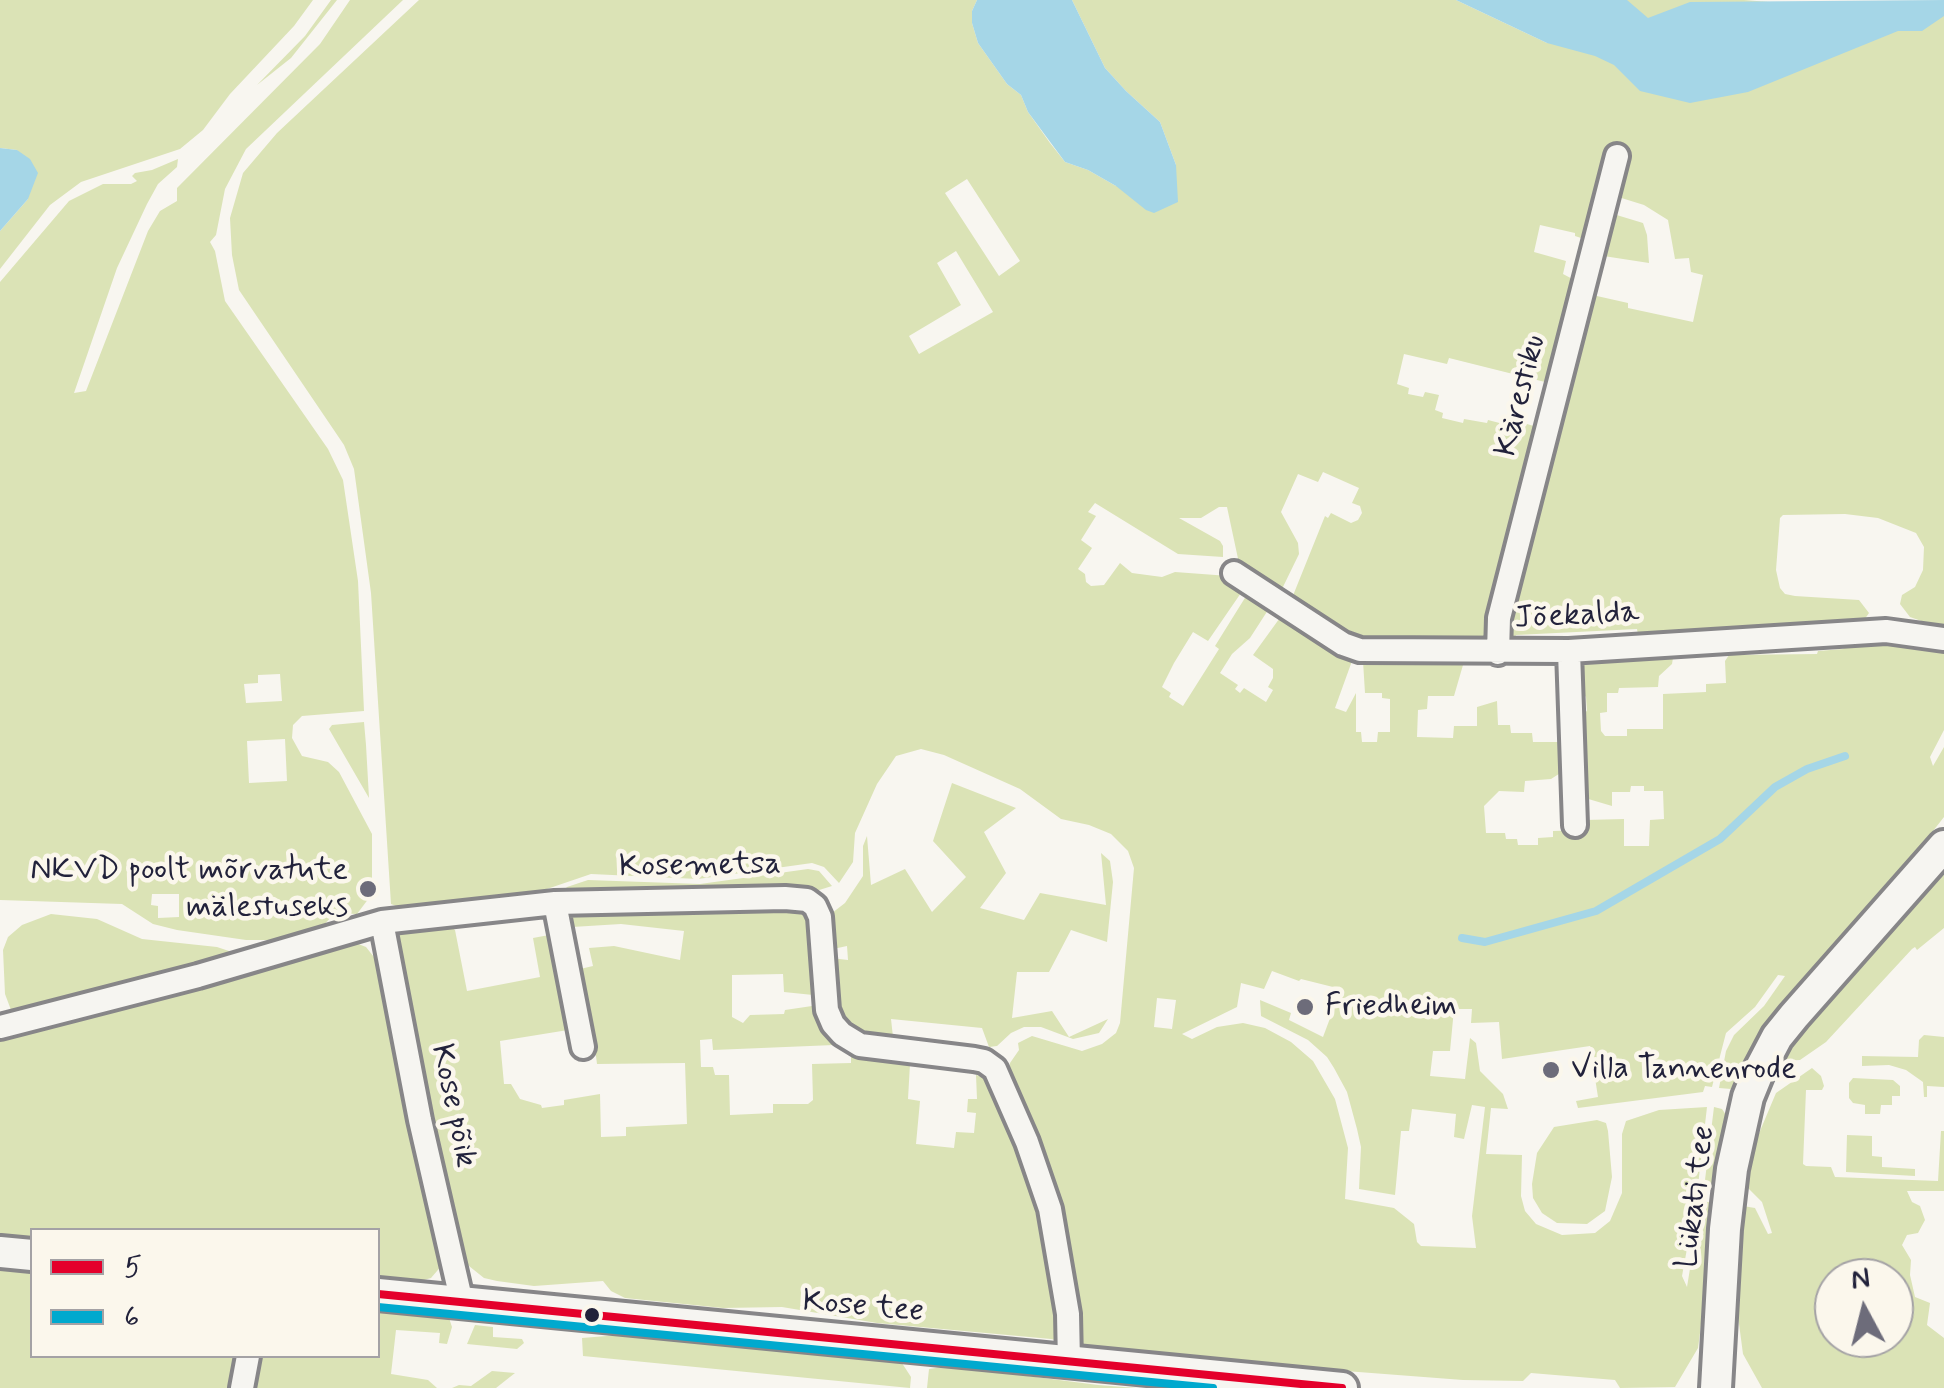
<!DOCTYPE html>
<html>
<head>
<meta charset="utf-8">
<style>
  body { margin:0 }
  #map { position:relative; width:1944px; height:1388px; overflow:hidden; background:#f8f6f0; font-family:Mynerve,sans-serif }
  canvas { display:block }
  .legend { position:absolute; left:30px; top:1228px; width:350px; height:130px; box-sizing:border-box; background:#fbf7ec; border:2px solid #a4a2a5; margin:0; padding:12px 18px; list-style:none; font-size:30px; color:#22223b }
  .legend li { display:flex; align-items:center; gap:20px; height:50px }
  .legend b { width:50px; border:2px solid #a4a2a5 }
  .north { position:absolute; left:1814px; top:1258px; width:100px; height:100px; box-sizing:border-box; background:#fbf7ec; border:2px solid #a4a2a5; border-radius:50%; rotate:353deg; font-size:28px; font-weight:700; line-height:40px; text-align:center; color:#22223b }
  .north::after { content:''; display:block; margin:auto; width:35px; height:45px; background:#6d6c7a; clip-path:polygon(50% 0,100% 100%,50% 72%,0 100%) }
</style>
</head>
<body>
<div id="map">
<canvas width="1944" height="1388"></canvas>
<ul class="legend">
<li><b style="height:12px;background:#e4002b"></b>5</li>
<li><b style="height:12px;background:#00a9ce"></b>6</li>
</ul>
<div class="north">N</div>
</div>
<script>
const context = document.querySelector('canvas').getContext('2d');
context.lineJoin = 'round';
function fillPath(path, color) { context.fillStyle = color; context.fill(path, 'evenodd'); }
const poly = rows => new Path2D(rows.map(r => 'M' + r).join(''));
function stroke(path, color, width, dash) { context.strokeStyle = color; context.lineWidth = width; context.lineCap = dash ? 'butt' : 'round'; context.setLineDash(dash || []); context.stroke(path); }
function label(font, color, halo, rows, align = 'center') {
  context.font = font + ' Mynerve,sans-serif'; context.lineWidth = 9; context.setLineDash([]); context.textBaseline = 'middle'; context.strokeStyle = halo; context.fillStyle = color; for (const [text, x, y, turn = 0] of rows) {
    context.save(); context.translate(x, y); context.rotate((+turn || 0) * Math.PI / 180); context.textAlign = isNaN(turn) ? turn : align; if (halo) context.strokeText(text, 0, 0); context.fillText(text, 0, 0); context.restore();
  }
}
const green = poly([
  [0,0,313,0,294,26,230,94,203,130,180,149,81,182,50,205,0,269,0,231,28,199,17,150,0,148],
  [331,0,337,0,291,58,257,85,305,36],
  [350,0,403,0,246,149,225,189,216,235,210,242,215,251,225,301,328,449,343,480,358,581,364,711,302,716,293,725,292,738,302,756,328,762,339,772,372,834,372,894,357,914,335,913,318,931,290,940,246,940,177,930,153,924,122,904,0,900,0,282,69,201,103,184,131,184,137,181,132,176,135,173,152,170,178,159,177,167,158,184,147,204,117,268,74,393,86,391,148,231,160,211,177,201,177,188,320,44],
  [280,674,282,701,246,703,244,684,258,683,258,675],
  [285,739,287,781,249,783,247,741],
  [152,894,179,894,179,917,158,918,158,906,151,905],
  [419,0,977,0,972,11,972,23,978,43,1007,84,1021,95,1028,112,1050,143,1065,162,1088,170,1116,186,1176,165,1160,122,1126,91,1105,68,1072,0,1456,0,1547,43,1570,0,1744,0,1944,16,1944,629,1910,617,1900,604,1902,595,1915,587,1923,570,1924,547,1916,533,1878,518,1845,514,1783,515,1780,518,1776,570,1780,588,1785,594,1795,596,1859,600,1869,613,1862,623,1639,640,1637,629,1516,635,1514,639,1507,636,1506,630,1588,294,1628,303,1628,308,1693,322,1703,275,1691,272,1689,258,1675,259,1668,220,1644,205,1615,196,1585,254,1581,238,1575,236,1575,233,1540,225,1534,252,1566,261,1563,274,1580,283,1549,383,1449,358,1447,364,1404,354,1397,384,1409,388,1408,394,1423,397,1425,392,1439,395,1435,410,1443,413,1442,418,1463,423,1464,419,1487,423,1488,420,1515,427,1517,421,1537,427,1488,641,1359,644,1294,604,1292,598,1325,516,1328,518,1331,513,1351,523,1358,520,1362,513,1360,506,1352,503,1359,488,1323,472,1318,482,1298,474,1281,512,1298,543,1299,554,1281,591,1240,568,1227,507,1219,507,1201,518,1179,518,1220,541,1223,546,1223,557,1178,554,1095,503,1088,512,1096,516,1081,540,1092,548,1078,569,1085,574,1086,582,1091,586,1104,585,1120,563,1132,573,1162,577,1175,572,1229,576,1243,590,1208,641,1193,632,1174,663,1162,687,1171,693,1169,697,1183,706,1219,649,1215,646,1248,593,1270,607,1250,638,1232,654,1220,673,1238,685,1235,689,1240,693,1244,688,1266,702,1273,690,1268,687,1273,678,1273,669,1253,655,1282,615,1350,655,1352,661,1335,708,1346,712,1356,693,1356,732,1361,732,1362,742,1377,742,1378,732,1390,732,1390,699,1382,698,1382,693,1365,693,1363,661,1471,659,1472,665,1463,665,1454,696,1428,696,1427,709,1418,710,1417,737,1453,738,1454,726,1477,726,1477,707,1497,701,1498,725,1510,725,1511,733,1532,733,1533,742,1560,742,1562,772,1551,779,1525,781,1524,792,1499,791,1484,806,1486,833,1505,833,1506,839,1517,839,1518,845,1538,845,1538,838,1553,837,1553,831,1585,830,1585,820,1624,819,1624,846,1649,846,1650,820,1664,819,1663,791,1644,791,1644,786,1631,786,1630,792,1612,792,1612,806,1585,798,1580,715,1587,711,1586,697,1581,691,1580,668,1590,659,1673,658,1672,664,1659,676,1658,687,1619,688,1618,693,1607,693,1607,712,1600,713,1601,731,1605,736,1627,736,1627,729,1663,729,1663,694,1706,692,1706,684,1726,683,1725,661,1729,655,1817,654,1818,651,1843,649,1849,642,1877,640,1944,650,1944,730,1930,757,1933,766,1944,747,1944,817,1875,905,1774,1016,1753,1047,1731,1089,1719,1088,1726,1051,1734,1035,1764,1006,1785,976,1778,975,1755,1007,1726,1033,1712,1087,1705,1086,1703,1092,1578,1108,1576,1101,1598,1097,1590,1046,1502,1059,1499,1022,1471,1023,1472,1009,1454,1009,1450,1051,1433,1051,1430,1076,1465,1079,1470,1038,1476,1043,1480,1071,1503,1094,1508,1109,1491,1108,1486,1154,1522,1155,1521,1196,1525,1211,1536,1224,1562,1235,1595,1233,1610,1221,1622,1193,1622,1134,1626,1121,1659,1110,1707,1107,1697,1194,1682,1276,1687,1287,1701,1201,1714,1203,1700,1333,1698,1348,1675,1387,1620,1388,1615,1380,1531,1373,1523,1381,1463,1380,1110,1353,1051,1339,877,1323,782,1307,723,1308,625,1298,611,1291,603,1281,534,1286,497,1281,484,1278,469,1266,461,1256,433,1154,395,938,397,932,441,923,450,926,455,930,467,991,540,977,533,938,549,935,545,915,548,916,568,1030,500,1041,504,1084,511,1084,520,1099,541,1105,542,1108,564,1105,564,1100,600,1094,601,1137,626,1136,626,1127,687,1124,685,1063,597,1064,592,1025,588,1024,564,915,577,906,809,910,813,995,784,992,783,974,732,975,732,1017,743,1023,750,1015,784,1014,785,1010,812,1006,822,1032,834,1045,713,1050,712,1039,700,1040,701,1067,713,1067,715,1075,729,1075,730,1115,773,1113,773,1104,808,1104,813,1100,812,1064,851,1063,851,1055,910,1064,908,1099,920,1101,916,1144,954,1148,956,1132,974,1133,976,1113,967,1112,968,1099,977,1099,976,1075,982,1076,992,1087,1008,1075,1010,1063,1019,1050,1018,1043,1032,1036,1082,1051,1102,1044,1116,1033,1120,1023,1134,868,1128,851,1111,834,1089,825,1061,819,1020,789,944,755,921,749,896,756,877,784,855,833,853,862,839,883,824,867,812,863,698,879,591,874,544,890,399,907,391,904,371,593,354,469,344,445,239,290,232,255,230,218,243,173,277,133],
  [967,179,1020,261,999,276,945,193],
  [956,251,993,312,919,354,909,336,961,305,937,263],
  [621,924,684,931,680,960,614,946,589,948,593,966,580,969,572,927],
  [1272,971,1299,981,1301,979,1341,989,1323,1037,1289,1020,1291,1013,1260,1000,1261,1016,1308,1040,1327,1057,1334,1068,1347,1092,1357,1129,1361,1147,1359,1189,1395,1195,1401,1131,1409,1131,1412,1109,1456,1114,1454,1137,1464,1139,1472,1105,1485,1107,1472,1216,1476,1248,1421,1246,1417,1242,1414,1224,1394,1208,1345,1199,1348,1148,1335,1099,1313,1061,1291,1042,1265,1028,1243,1023,1217,1027,1192,1039,1182,1034,1237,1007,1241,983,1264,989],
  [1157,998,1176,1000,1172,1029,1154,1027],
  [1610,213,1643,223,1647,235,1649,263,1597,255],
  [364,722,366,745,369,798,329,729,332,725],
  [952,783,1016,808,984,832,1006,873,980,908,1024,920,1040,893,1106,905,1101,853,1110,861,1113,882,1107,942,1071,930,1049,972,1017,972,1012,1018,1052,1011,1069,1037,1108,1019,1099,1033,1073,1039,1041,1027,1024,1027,1011,1033,997,1046,989,1047,982,1028,891,1019,894,1046,864,1041,833,1010,831,958,848,960,847,946,833,949,832,913,845,903,863,876,863,846,867,836,871,885,905,869,932,912,966,877,933,841],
  [808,869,819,871,832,886,816,891,558,896,567,887,588,880,700,884],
  [1944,869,1944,928,1917,950,1915,947,1912,949,1826,1042,1800,1060,1782,1061,1811,1015],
  [51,914,97,919,142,939,217,947,241,955,14,1018,5,994,3,950,8,937,22,925],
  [348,940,366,947,381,966,443,1264,431,1278,417,1282,378,1279,378,1230,32,1230,32,1239,0,1235,0,1019],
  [1924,1035,1944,1037,1944,1087,1927,1086,1927,1097,1924,1097,1923,1082,1906,1070,1889,1065,1862,1066,1862,1056,1918,1057,1919,1040],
  [1812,1068,1821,1076,1824,1086,1822,1090,1806,1090,1803,1164,1806,1166,1831,1167,1835,1177,1938,1181,1941,1131,1944,1131,1944,1191,1907,1191,1912,1202,1920,1206,1925,1220,1918,1233,1907,1235,1902,1245,1911,1260,1910,1275,1915,1297,1930,1303,1927,1325,1944,1338,1944,1388,1762,1388,1743,1354,1736,1301,1738,1240,1743,1206,1755,1208,1768,1234,1772,1233,1762,1202,1747,1187,1752,1150,1776,1093],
  [1834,1278,1894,1278,1894,1338,1834,1338],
  [1853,1078,1893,1080,1900,1086,1900,1096,1892,1096,1892,1105,1881,1105,1880,1114,1865,1114,1865,1105,1853,1103,1849,1098,1849,1083],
  [1714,1107,1722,1109,1726,1115,1714,1189,1704,1188],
  [1597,1120,1606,1123,1608,1131,1612,1177,1605,1211,1587,1224,1557,1223,1542,1213,1533,1198,1532,1184,1537,1153,1554,1127],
  [1847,1135,1872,1136,1872,1156,1882,1157,1882,1167,1915,1169,1915,1176,1846,1172],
  [0,1267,32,1270,32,1356,378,1356,378,1310,449,1318,452,1327,447,1344,439,1343,440,1333,396,1330,391,1374,428,1380,437,1388,0,1388],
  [475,1325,493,1327,493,1337,522,1339,524,1343,517,1349,467,1344],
  [619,1335,900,1360,911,1377,910,1388,583,1356,582,1338],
  [950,1366,1098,1385,1137,1388,927,1388,929,1369],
  [492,1371,515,1373,496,1388,452,1388,459,1385,471,1386]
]);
const water = poly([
  [977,0,1072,0,1105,68,1126,91,1160,122,1176,165,1178,202,1154,213,1146,210,1116,186,1088,170,1065,162,1028,112,1021,95,1007,84,978,43,972,23,972,11],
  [1456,0,1627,0,1648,18,1690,2,1944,0,1944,16,1922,31,1898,31,1748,92,1690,103,1640,91,1614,65,1595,56,1547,43],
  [0,148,17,150,30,159,38,173,28,199,0,231]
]);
const stream = poly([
  [1462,938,1485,942,1596,911,1720,839,1775,787,1807,769,1845,756]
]);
const minor = poly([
  [1234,573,1343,644,1360,650,1569,651,1886,631,1944,639],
  [1569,651,1575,825],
  [1498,653,1499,618,1617,156],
  [555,903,583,1047],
  [382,922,420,1120,462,1303],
  [0,1027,198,976,382,922,555,903,785,898,807,900,815,906,820,917,827,1010,833,1024,842,1034,860,1045,974,1059,984,1061,995,1069,1027,1142,1050,1209,1068,1314,1069,1362],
  [242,1388,248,1356]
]);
const secondary = poly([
  [0,1252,32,1255],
  [378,1294,1342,1388],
  [1716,1388,1725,1229,1732,1169,1748,1097,1757,1075,1777,1037,1794,1016,1944,846]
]);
const bus1 = poly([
  [378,1294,1342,1388]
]);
const bus2 = poly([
  [378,1307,1213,1388]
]);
const markers = [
  [368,889,10,"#6d6c7a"],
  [1305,1007,10,"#6d6c7a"],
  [1551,1070,10,"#6d6c7a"],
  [592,1315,9,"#22223b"]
];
const streetNames = [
  ["Kärestiku",1522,396,-76],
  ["Jõekalda",1577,617,-3],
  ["Kosemetsa",700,867,-1],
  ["Kose põik",452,1106,78],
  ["Lükati tee",1697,1197,-83],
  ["Kose tee",863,1308,5]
];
const poiNames = [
  ["NKVD poolt mõrvatute",348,871,"right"],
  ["mälestuseks",348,908,"right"],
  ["Friedheim",1325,1007],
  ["Villa Tannenrode",1571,1070]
];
fillPath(green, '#dbe3b6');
fillPath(water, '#a5d6e7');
stroke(stream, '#a5d6e7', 8);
stroke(minor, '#878688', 30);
stroke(secondary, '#878688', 38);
stroke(minor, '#f6f5f1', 22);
stroke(secondary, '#f6f5f1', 30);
stroke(bus1, '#e4002b', 8);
stroke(bus2, '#00a9ce', 8);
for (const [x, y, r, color] of markers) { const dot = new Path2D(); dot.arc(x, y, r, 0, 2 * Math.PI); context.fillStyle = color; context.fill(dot); stroke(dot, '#fbf7ec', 4); }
label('32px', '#22223b', '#fbf7ec', streetNames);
label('32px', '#22223b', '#fbf7ec', poiNames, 'left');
</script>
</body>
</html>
